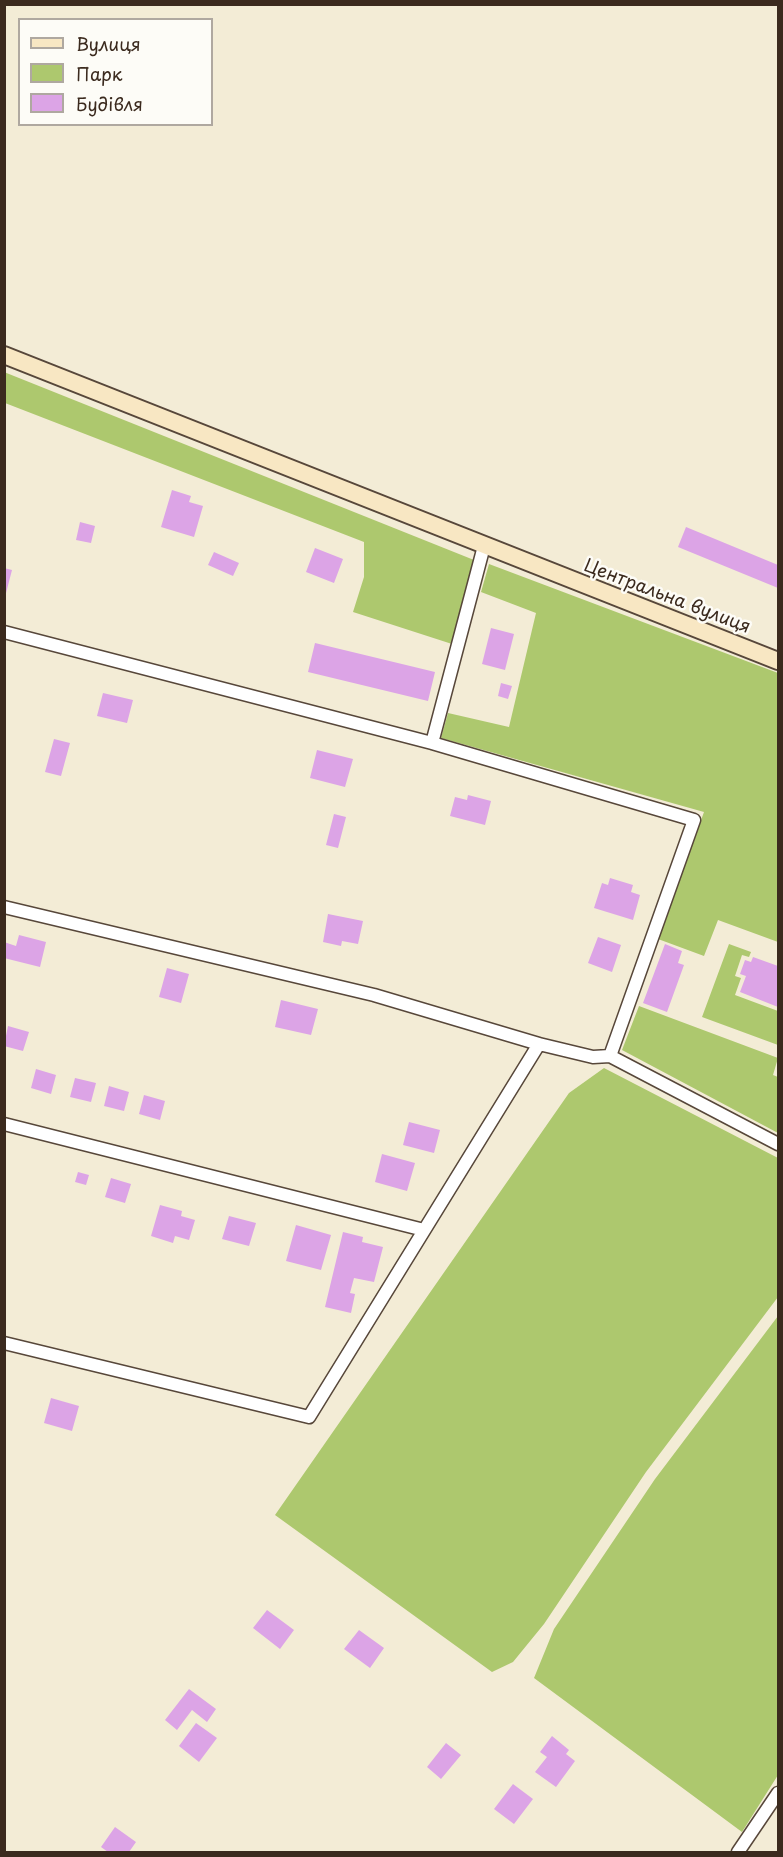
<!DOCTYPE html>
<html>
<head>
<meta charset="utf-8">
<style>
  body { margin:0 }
  #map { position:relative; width:783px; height:1857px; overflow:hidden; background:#f3ecd6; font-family:"Playpen Sans",sans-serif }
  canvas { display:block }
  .frame { position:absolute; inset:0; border:6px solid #3b2a1e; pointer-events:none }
  .legend { position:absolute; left:18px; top:18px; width:195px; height:108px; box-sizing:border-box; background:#fdfcf7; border:2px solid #afa8a0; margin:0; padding:8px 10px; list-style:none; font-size:18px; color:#3b2a1e }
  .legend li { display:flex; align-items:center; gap:12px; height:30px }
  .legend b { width:30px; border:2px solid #afa8a0 }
</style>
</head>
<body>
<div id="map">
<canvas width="783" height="1857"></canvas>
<div class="frame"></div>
<ul class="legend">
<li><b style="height:8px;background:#f8e7c3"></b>Вулиця</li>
<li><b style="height:16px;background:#adc86e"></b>Парк</li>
<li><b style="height:16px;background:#dca4e6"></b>Будівля</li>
</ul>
</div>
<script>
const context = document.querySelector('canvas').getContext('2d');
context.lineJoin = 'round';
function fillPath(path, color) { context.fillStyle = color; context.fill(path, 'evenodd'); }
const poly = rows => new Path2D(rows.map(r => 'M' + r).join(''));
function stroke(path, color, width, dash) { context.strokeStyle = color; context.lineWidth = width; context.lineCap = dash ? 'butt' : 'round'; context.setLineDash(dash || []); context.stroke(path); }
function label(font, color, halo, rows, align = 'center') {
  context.font = font + ' "Playpen Sans",sans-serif'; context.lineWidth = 5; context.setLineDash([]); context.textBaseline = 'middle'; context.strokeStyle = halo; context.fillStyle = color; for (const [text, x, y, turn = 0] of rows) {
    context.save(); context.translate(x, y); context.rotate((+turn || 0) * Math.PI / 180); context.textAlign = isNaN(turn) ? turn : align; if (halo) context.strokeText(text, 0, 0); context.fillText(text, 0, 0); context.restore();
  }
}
const green = poly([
  [4,372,474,560,452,644,353,612,364,577,364,542,5,403],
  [489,564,778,673,778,942,718,920,704,956,658,939,704,812,441,738,448,713,509,727,536,613,481,592],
  [729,944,751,952,749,957,742,955,735,976,741,978,735,995,778,1011,778,1045,702,1017],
  [639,1006,778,1058,773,1075,778,1077,778,1133,622,1050],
  [604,1068,778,1158,778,1297,646,1472,544,1624,513,1662,492,1672,275,1515,569,1093],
  [778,1316,778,1775,742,1832,534,1678,554,1629,655,1479]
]);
const building = poly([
  [172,490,191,496,189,502,203,506,194,537,161,527],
  [80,522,95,526,91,543,76,540],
  [686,527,778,565,778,588,678,547],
  [315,548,343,559,334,583,306,572],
  [214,552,239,563,233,576,208,565],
  [4,568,12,570,5,597,4,597],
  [491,628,514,634,505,670,482,664],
  [315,643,435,672,428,701,308,672],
  [501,683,512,686,508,699,498,696],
  [103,693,133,700,127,723,97,716],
  [54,739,70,743,61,776,45,772],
  [317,750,353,759,345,787,310,778],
  [468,795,491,801,485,825,450,816,455,797,467,800],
  [334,814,346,817,338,848,326,845],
  [610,878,633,885,631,892,640,895,633,920,594,908,602,883,608,885],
  [328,914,363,921,358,944,342,941,341,946,323,942],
  [19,935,46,942,40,967,4,958,4,942,16,946],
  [598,937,621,945,612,972,588,963],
  [665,944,682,951,678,963,684,965,667,1012,643,1003],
  [753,957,778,966,778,1007,740,992,746,976,740,974,745,960,751,962],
  [167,968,189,974,181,1003,159,997],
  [281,1000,318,1009,311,1035,275,1027],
  [8,1026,29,1032,23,1051,4,1046],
  [36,1069,56,1075,51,1094,31,1088],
  [75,1078,96,1083,91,1102,70,1097],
  [109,1086,129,1092,124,1111,104,1106],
  [144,1095,165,1101,160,1120,139,1114],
  [409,1122,440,1130,434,1153,403,1145],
  [382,1154,415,1163,407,1191,375,1182],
  [78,1172,89,1175,86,1185,75,1182],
  [111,1178,131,1184,125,1203,105,1197],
  [160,1205,182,1211,181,1216,195,1220,189,1240,175,1236,173,1243,151,1236],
  [229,1216,256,1223,249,1246,222,1239],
  [296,1225,331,1235,321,1270,286,1261],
  [343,1232,363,1237,362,1242,383,1247,374,1282,354,1278,350,1293,355,1294,351,1313,325,1307],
  [51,1398,79,1406,72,1431,44,1423],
  [267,1610,294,1630,280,1649,253,1628],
  [359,1630,384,1648,370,1668,344,1649],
  [189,1689,216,1709,207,1722,192,1710,177,1730,165,1720],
  [196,1723,217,1738,199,1762,179,1746],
  [552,1736,569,1750,566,1754,575,1761,556,1787,535,1772,547,1757,540,1752],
  [446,1743,461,1755,441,1779,427,1767],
  [513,1784,533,1799,514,1824,494,1809],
  [115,1827,136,1842,129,1852,108,1852,101,1847]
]);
const street = poly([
  [4,632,432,743,484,546],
  [4,907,374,995,539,1044],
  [610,1056,778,1144],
  [4,1124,424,1230],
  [4,1343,309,1417,539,1044,593,1057,610,1056,694,820,432,743],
  [738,1852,778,1793]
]);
const secondary = poly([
  [4,355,778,661]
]);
const streetNames = [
  ["Центральна вулиця",667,597,21]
];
fillPath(green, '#adc86e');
fillPath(building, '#dca4e6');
stroke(street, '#57473a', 15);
stroke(secondary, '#57473a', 20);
stroke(street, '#fff', 12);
stroke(secondary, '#f8e7c3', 16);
label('18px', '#3b2a1e', '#fdfcf7', streetNames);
</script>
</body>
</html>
